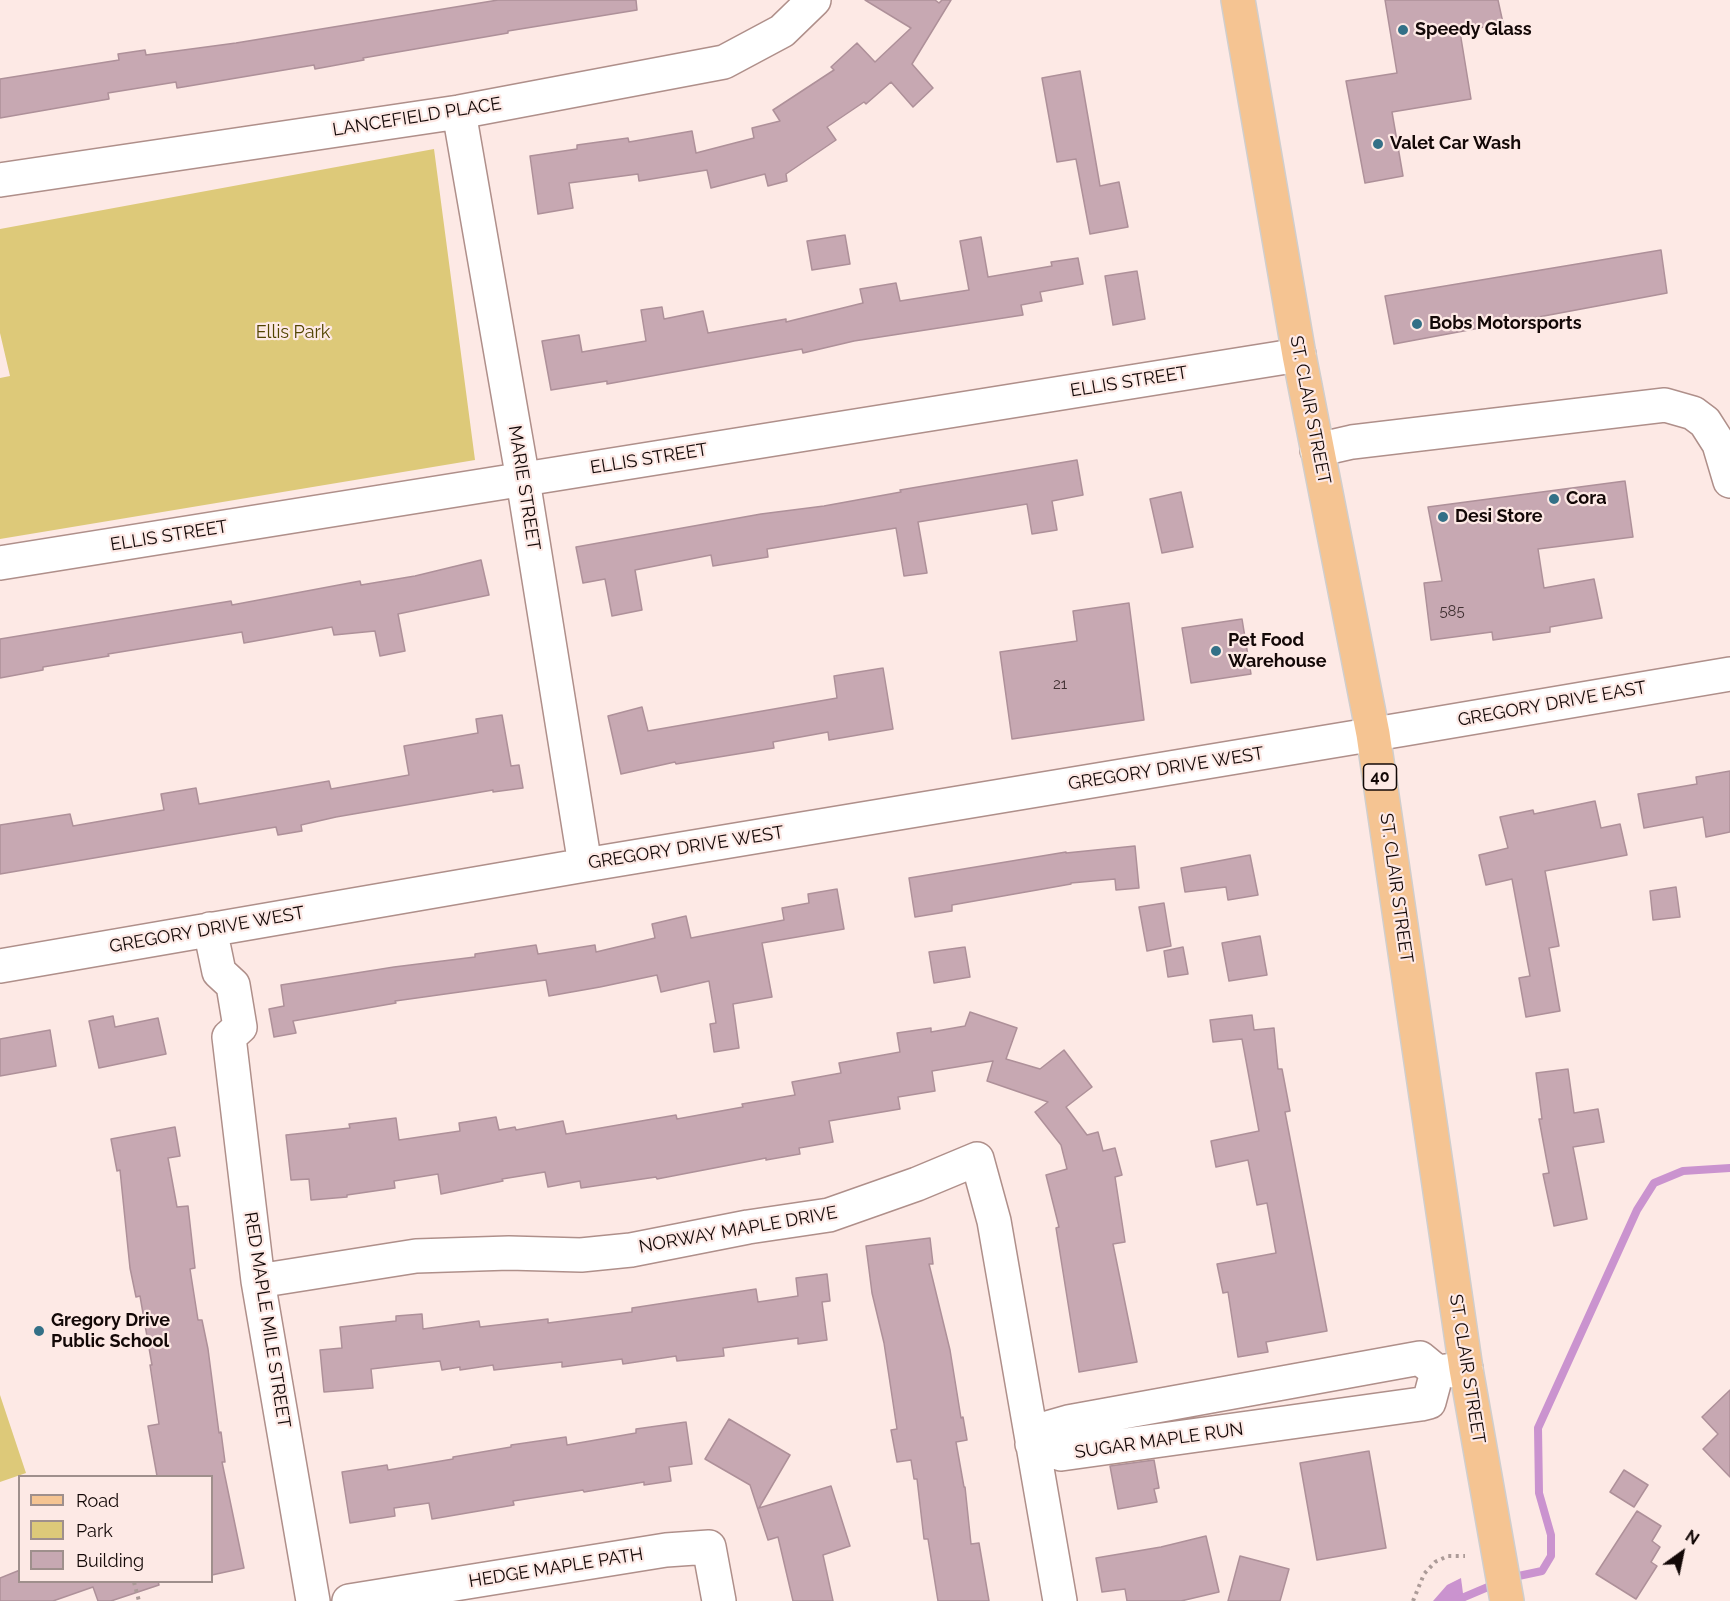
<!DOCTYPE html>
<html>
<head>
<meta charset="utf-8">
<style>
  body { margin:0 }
  #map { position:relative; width:1730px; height:1601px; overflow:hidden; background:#fde9e5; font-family:Raleway,sans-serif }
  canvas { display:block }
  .legend { position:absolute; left:18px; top:1475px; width:195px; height:108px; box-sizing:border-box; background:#fde9e5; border:2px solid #9f8f8c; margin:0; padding:8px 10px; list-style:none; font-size:18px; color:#130807 }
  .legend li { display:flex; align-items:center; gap:12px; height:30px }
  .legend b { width:30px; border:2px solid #9f8f8c }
  .north { position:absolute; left:1652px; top:1523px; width:60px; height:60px; -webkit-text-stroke:4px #fde9e5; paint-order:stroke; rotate:33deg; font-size:16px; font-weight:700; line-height:24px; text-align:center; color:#130807 }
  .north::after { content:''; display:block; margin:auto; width:21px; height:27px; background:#130807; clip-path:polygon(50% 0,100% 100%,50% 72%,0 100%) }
</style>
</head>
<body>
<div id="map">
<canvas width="1730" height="1601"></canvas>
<ul class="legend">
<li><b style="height:8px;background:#f5c492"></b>Road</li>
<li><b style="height:16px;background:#ddc979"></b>Park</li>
<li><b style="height:16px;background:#c7a8b2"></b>Building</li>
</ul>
<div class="north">N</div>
</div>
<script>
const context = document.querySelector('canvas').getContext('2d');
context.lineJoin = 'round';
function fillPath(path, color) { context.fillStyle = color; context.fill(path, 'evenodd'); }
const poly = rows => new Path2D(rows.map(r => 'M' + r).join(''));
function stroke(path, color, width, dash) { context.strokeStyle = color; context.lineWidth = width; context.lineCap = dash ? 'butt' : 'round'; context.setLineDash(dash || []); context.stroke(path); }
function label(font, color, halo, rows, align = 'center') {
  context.font = font + ' Raleway,sans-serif'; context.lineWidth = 4.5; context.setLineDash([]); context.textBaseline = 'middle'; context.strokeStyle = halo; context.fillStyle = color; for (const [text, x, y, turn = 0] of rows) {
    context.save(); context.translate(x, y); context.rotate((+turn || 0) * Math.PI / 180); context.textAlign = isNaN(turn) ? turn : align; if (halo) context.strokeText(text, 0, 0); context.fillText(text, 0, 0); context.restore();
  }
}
const green = poly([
  [434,149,475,460,0,539,0,378,10,376,0,333,0,229],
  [0,1395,26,1473,0,1482]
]);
const water = poly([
  [1461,1578,1464,1601,1433,1601,1447,1585]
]);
const stream = poly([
  [1509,1578,1542,1571,1551,1556,1551,1535,1539,1493,1538,1428,1637,1210,1654,1183,1683,1171,1730,1168],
  [1455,1601,1495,1584]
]);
const building = poly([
  [498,0,636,0,637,10,508,31,508,33,363,58,364,60,315,69,314,65,177,88,176,82,108,93,109,99,0,118,0,79,119,60,118,54,145,50,146,55,236,43,498,0],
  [865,0,935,0,939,3,942,0,951,0,912,64,933,88,913,107,891,82,866,104,864,102,827,127,836,140,786,174,787,181,768,186,765,174,711,188,707,170,639,181,638,174,569,183,573,208,538,214,530,156,577,149,577,145,628,138,629,142,692,131,696,153,754,138,752,128,780,121,773,110,834,70,831,67,857,43,875,62,911,28,865,0],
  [1385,0,1498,0,1503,23,1460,32,1471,99,1392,112,1403,176,1365,183,1346,81,1397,73,1385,0],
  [1080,71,1100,186,1119,182,1128,227,1090,234,1076,159,1057,162,1042,78,1080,71],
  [845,235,850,264,812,270,807,241,845,235],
  [981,237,988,277,1052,266,1051,262,1078,258,1083,284,1040,292,1042,301,1021,305,1023,315,854,341,803,353,802,349,607,384,607,381,551,390,542,341,579,335,582,352,646,341,641,310,662,307,664,319,703,311,708,333,786,319,786,322,863,303,860,289,896,283,900,301,969,290,960,241,981,237],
  [1661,250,1667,293,1394,344,1385,296,1661,250],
  [1137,271,1145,319,1113,325,1105,276,1137,271],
  [1077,460,1083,495,1052,501,1057,530,1032,534,1027,504,918,522,927,573,904,576,896,528,767,549,768,557,713,566,711,555,635,570,642,610,612,616,605,579,583,583,576,547,761,514,824,506,901,492,900,490,1077,460],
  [1625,481,1633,537,1538,549,1544,588,1594,579,1602,618,1550,627,1550,632,1493,640,1492,632,1431,640,1424,583,1442,581,1428,507,1625,481],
  [1181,492,1193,547,1162,553,1150,499,1181,492],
  [481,560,489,595,398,614,405,651,380,656,375,631,334,635,332,627,244,643,242,632,108,654,109,656,43,667,43,670,0,678,0,639,231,601,232,605,360,581,361,585,415,576,481,560],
  [1129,603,1144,720,1012,739,1000,652,1077,641,1073,611,1129,603],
  [1242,619,1251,674,1191,683,1182,628,1242,619],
  [883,668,893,729,829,740,828,732,773,742,774,748,676,764,675,762,621,774,608,716,642,707,648,731,837,698,834,676,883,668],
  [502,715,511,766,519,765,523,788,493,792,493,790,336,817,301,825,302,831,278,835,276,827,0,874,0,825,70,814,73,826,164,810,161,794,196,788,199,804,329,781,331,789,409,775,404,746,478,733,476,719,502,715],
  [1730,771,1730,832,1706,837,1703,817,1644,828,1638,794,1697,784,1696,777,1730,771],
  [1595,801,1601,828,1620,824,1627,855,1545,871,1559,946,1549,948,1560,1011,1526,1017,1519,978,1530,976,1512,879,1486,885,1479,855,1508,848,1500,817,1533,810,1534,814,1595,801],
  [1135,846,1139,888,1116,890,1115,879,1071,883,1071,884,952,905,952,911,915,917,909,878,1066,852,1066,853,1135,846],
  [1250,855,1258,895,1228,900,1226,887,1185,892,1181,868,1250,855],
  [1676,887,1680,917,1653,920,1650,891,1676,887],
  [837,889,844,929,762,943,772,997,733,1004,739,1048,714,1052,710,1024,716,1023,709,981,661,992,657,975,600,987,549,996,546,980,395,1001,396,1003,293,1021,296,1033,274,1037,269,1009,284,1006,281,985,394,967,475,957,475,954,536,945,538,954,595,945,596,952,655,938,652,924,686,916,691,938,784,920,782,908,809,903,808,894,837,889],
  [1164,903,1171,946,1147,951,1139,907,1164,903],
  [1260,936,1267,975,1229,981,1222,943,1260,936],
  [965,947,970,977,934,983,929,952,965,947],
  [1183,947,1188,974,1168,977,1164,951,1183,947],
  [970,1012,1017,1028,1006,1059,1040,1069,1064,1050,1092,1087,1066,1107,1087,1135,1098,1132,1103,1151,1115,1148,1122,1175,1115,1177,1125,1242,1113,1244,1137,1362,1079,1372,1056,1228,1059,1227,1046,1175,1067,1169,1061,1145,1035,1112,1048,1102,987,1081,993,1061,932,1071,935,1091,898,1097,900,1109,829,1121,833,1142,799,1148,800,1154,766,1160,766,1158,657,1179,656,1177,581,1188,580,1181,548,1187,545,1172,502,1179,503,1181,441,1194,438,1174,394,1181,395,1188,347,1195,347,1197,311,1200,309,1179,291,1180,286,1135,350,1128,349,1124,396,1118,399,1140,460,1131,459,1123,496,1117,499,1130,515,1127,516,1130,563,1121,566,1134,676,1115,677,1119,743,1107,742,1104,795,1095,792,1082,841,1073,839,1063,900,1052,897,1033,931,1028,931,1032,965,1026,970,1012],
  [1252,1015,1254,1030,1274,1028,1278,1069,1282,1069,1290,1111,1285,1112,1327,1331,1266,1342,1268,1352,1238,1357,1228,1292,1223,1293,1217,1264,1276,1253,1267,1203,1257,1205,1248,1160,1216,1167,1211,1141,1259,1131,1242,1039,1213,1042,1210,1020,1252,1015],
  [113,1016,115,1027,158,1018,166,1054,99,1068,89,1021,113,1016],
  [50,1030,56,1066,0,1076,0,1039,50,1030],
  [1568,1069,1574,1113,1598,1109,1604,1142,1573,1147,1587,1219,1554,1226,1543,1174,1549,1173,1539,1119,1542,1119,1536,1073,1568,1069],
  [175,1127,180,1156,168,1158,177,1207,188,1206,195,1268,190,1269,198,1320,202,1320,208,1349,219,1433,221,1432,225,1462,222,1462,244,1568,212,1575,212,1476,157,1476,148,1426,159,1424,150,1365,152,1365,140,1296,136,1297,130,1268,120,1170,117,1171,111,1139,175,1127],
  [930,1238,933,1264,929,1264,950,1350,961,1418,963,1417,967,1440,956,1442,964,1487,965,1487,971,1544,979,1543,989,1601,938,1601,928,1539,924,1539,917,1479,914,1479,911,1460,897,1462,891,1430,897,1429,884,1343,872,1293,866,1246,930,1238],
  [827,1274,830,1301,822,1302,827,1340,798,1344,798,1338,723,1348,724,1356,677,1361,676,1356,623,1364,622,1359,562,1367,562,1362,494,1370,493,1365,460,1370,460,1367,442,1370,440,1361,371,1369,373,1388,324,1392,320,1350,342,1348,340,1327,396,1321,396,1316,422,1314,423,1329,479,1321,480,1327,548,1319,548,1323,632,1312,632,1308,756,1289,758,1302,798,1296,796,1278,827,1274],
  [1730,1390,1730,1477,1703,1449,1718,1434,1702,1417,1730,1390],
  [729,1419,790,1455,759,1508,831,1486,850,1546,823,1555,833,1601,793,1601,778,1537,768,1540,750,1485,705,1459,729,1419],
  [686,1422,692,1464,669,1467,671,1481,644,1485,644,1482,584,1492,583,1490,513,1501,514,1505,432,1519,429,1503,394,1508,395,1516,350,1523,342,1472,387,1465,388,1470,453,1459,453,1457,511,1447,511,1445,566,1437,567,1445,636,1433,636,1429,686,1422],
  [1369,1451,1386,1548,1317,1560,1300,1463,1369,1451],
  [1154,1460,1159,1488,1154,1489,1157,1502,1118,1509,1110,1466,1154,1460],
  [1624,1470,1648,1485,1634,1507,1610,1492,1624,1470],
  [1637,1511,1661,1526,1652,1541,1660,1547,1651,1562,1657,1566,1636,1599,1596,1574,1637,1511],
  [1206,1536,1219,1592,1181,1601,1127,1601,1125,1589,1102,1592,1096,1558,1161,1547,1206,1536],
  [1240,1556,1289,1569,1280,1601,1228,1601,1240,1556],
  [20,1570,20,1581,158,1581,159,1585,111,1601,98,1601,93,1587,53,1601,0,1601,0,1578,20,1570]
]);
const path = poly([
  [134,1582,139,1601],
  [1413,1601,1424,1574,1435,1562,1448,1556,1465,1556]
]);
const minor = poly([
  [459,112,523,480,585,865],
  [0,180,459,112,724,62,782,31,814,0],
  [1317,450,1352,442,1665,405,1693,413,1705,422,1719,444,1730,481],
  [0,563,1299,355],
  [210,929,219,972,233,985,240,1027,229,1037],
  [0,966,585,865,1405,729,1730,674],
  [229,1037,258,1281,313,1601],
  [258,1281,416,1256,509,1253,581,1255,631,1250,748,1227,829,1215,917,1184,977,1159,994,1221,1060,1601],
  [1032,1444,1047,1428,1068,1422,1420,1358,1437,1372,1466,1369],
  [1032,1444,1061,1454,1421,1404,1429,1402,1437,1372],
  [349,1601,666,1550,709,1547,719,1601]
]);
const major = poly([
  [1238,0,1299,355,1373,734,1466,1369,1507,1601]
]);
const markers = [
  [1403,30,6,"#337087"],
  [1378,144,6,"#337087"],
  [1417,324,6,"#337087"],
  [1554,499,6,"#337087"],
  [1443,517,6,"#337087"],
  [1216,651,6,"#337087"],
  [39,1331,6,"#337087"]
];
const numberNames = [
  ["585",1452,611],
  ["21",1060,684]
];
const shields = [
  [1380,777,33]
];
const shieldNames = [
  ["40",1380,777]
];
const poiNames = [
  ["Speedy Glass",1415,30],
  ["Valet Car Wash",1390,144],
  ["Bobs Motorsports",1429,324],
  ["Cora",1566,499],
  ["Desi Store",1455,517],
  ["Pet Food",1228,641],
  ["Warehouse",1228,662],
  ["Gregory Drive",51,1321],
  ["Public School",51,1342]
];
const streetNames = [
  ["LANCEFIELD PLACE",417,117,-9],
  ["ELLIS STREET",1129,382,-9],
  ["ST. CLAIR STREET",1310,410,79],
  ["ELLIS STREET",649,459,-9],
  ["MARIE STREET",524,488,81],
  ["ELLIS STREET",169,536,-9],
  ["GREGORY DRIVE EAST",1552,704,-10],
  ["GREGORY DRIVE WEST",1166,769,-9],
  ["GREGORY DRIVE WEST",686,848,-9],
  ["ST. CLAIR STREET",1396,888,82],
  ["GREGORY DRIVE WEST",207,930,-10],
  ["NORWAY MAPLE DRIVE",738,1230,-10],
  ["RED MAPLE MILE STREET",267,1320,81],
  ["ST. CLAIR STREET",1467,1369,81],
  ["SUGAR MAPLE RUN",1159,1441,-8],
  ["HEDGE MAPLE PATH",556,1568,-9]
];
const parkNames = [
  ["Ellis Park",293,333]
];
fillPath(green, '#ddc979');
fillPath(water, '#ca93cf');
stroke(stream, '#ca93cf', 8);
fillPath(building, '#c7a8b2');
stroke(building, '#ae9099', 1.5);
stroke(minor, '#af8f8a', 36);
stroke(major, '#d0cecd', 36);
stroke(path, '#ac9b98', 4, [3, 4.5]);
stroke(minor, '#fff', 33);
stroke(major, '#f5c492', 33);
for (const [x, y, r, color] of markers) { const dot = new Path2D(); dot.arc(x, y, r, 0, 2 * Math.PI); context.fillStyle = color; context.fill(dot); stroke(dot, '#fde9e5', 2); }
label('15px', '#403032', null, numberNames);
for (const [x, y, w] of shields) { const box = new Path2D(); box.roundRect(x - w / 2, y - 13, w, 26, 4.5); context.fillStyle = '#fde9e5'; context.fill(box); stroke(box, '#130807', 1.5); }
label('bold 16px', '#130807', null, shieldNames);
label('bold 18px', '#130807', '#fde9e5', poiNames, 'left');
label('18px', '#130807', '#fde9e5', streetNames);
label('18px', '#524400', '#fde9e5', parkNames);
</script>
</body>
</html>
